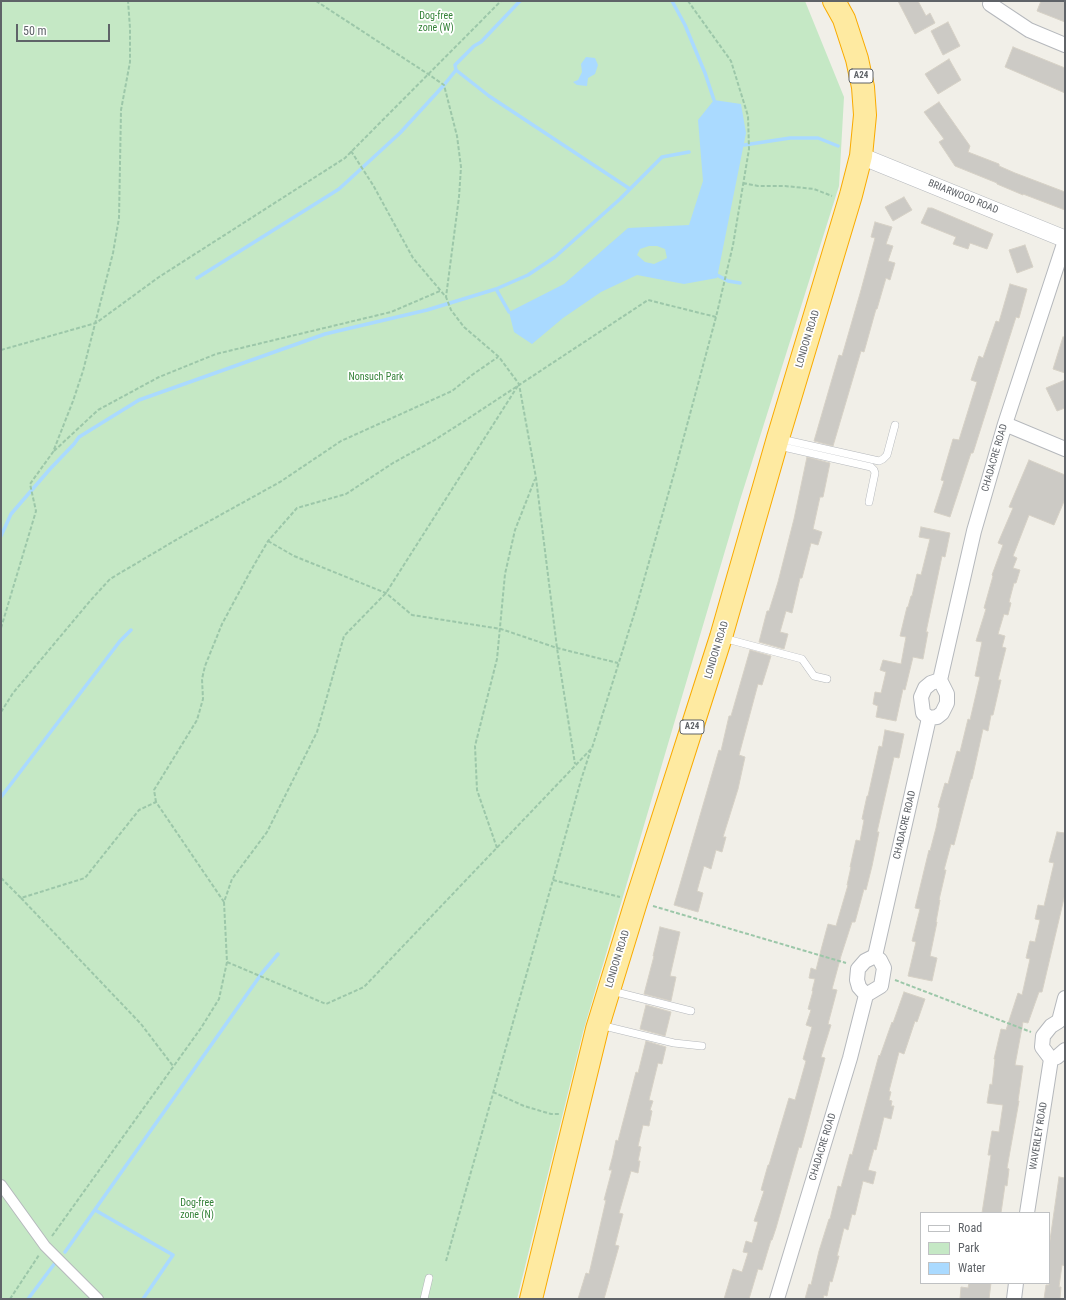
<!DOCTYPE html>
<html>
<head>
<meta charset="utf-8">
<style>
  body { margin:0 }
  #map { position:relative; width:1066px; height:1300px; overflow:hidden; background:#f1efe8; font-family:"Roboto Condensed",sans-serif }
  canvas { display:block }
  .frame { position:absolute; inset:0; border:2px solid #5f6368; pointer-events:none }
  .legend { position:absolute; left:920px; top:1212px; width:130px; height:72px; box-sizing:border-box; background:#fff; border:1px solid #bfc1c3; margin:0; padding:5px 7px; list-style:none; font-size:12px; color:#5f6368 }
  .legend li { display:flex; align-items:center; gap:8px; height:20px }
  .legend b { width:20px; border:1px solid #bfc1c3 }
  .scale { position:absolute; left:16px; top:24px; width:94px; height:18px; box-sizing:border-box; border:2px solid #5f6368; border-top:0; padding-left:5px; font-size:12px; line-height:14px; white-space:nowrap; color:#5f6368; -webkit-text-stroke:3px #fff; paint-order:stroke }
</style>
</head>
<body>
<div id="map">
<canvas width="1066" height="1300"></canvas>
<div class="frame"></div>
<ul class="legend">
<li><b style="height:5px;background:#fff"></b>Road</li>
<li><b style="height:11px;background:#c5e8c5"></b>Park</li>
<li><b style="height:11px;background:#aadaff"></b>Water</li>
</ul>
<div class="scale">50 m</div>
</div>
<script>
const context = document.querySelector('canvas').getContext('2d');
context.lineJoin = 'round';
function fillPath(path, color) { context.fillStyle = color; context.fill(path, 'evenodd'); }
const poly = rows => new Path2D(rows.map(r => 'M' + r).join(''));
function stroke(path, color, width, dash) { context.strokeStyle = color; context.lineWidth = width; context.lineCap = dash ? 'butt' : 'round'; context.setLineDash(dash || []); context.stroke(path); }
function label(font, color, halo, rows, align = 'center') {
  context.font = font + ' "Roboto Condensed",sans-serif'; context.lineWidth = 3.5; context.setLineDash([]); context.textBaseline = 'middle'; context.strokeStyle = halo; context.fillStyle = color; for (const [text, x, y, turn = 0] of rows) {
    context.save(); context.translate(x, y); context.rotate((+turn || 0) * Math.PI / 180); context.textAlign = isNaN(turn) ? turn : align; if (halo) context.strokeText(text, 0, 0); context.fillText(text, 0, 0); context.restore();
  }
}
const green = poly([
  [1,1,805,1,844,97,839,186,740,500,583,1032,517,1299,1,1299]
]);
const water = poly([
  [586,57,595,58,598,65,595,74,588,78,587,86,577,85,573,82,578,80,582,72,581,64],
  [714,100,741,104,746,133,717,278,684,284,637,275,601,292,563,318,532,344,514,332,509,312,564,284,628,228,689,225,703,181,698,120],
  [649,246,657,246,665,249,667,258,654,264,645,262,637,255,640,249]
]);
const stream = poly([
  [520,1,481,42,474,46,455,65,456,70,489,96,630,189],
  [672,1,685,25,705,73,714,100],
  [744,145,790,138,818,138,838,146],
  [717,275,728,281,740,283],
  [197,278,339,189,400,133,444,85,456,70],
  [496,289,528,275,555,257,620,199,662,157,689,152],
  [1,536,11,514,50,469,74,444,79,437,139,400,325,334,427,310,496,289,509,312],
  [1,797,120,641,131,630],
  [95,1210,173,1255,143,1299],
  [65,1252,262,973,278,954],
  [28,1299,55,1263]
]);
const building = poly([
  [898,1,918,1,926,16,930,13,935,23,915,34,898,1],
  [1041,1,1065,1,1065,22,1037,11,1041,1],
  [948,22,960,46,943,55,931,31,948,22],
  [1013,47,1065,68,1065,93,1005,67,1013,47],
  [949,59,961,80,938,94,925,74,949,59],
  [939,102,970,146,968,152,999,164,999,166,1015,173,1065,192,1065,210,1023,194,1023,195,997,184,997,183,955,166,939,142,944,139,924,112,939,102],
  [904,197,912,210,893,221,885,207,904,197],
  [928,208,932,208,993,234,987,249,970,243,968,249,953,244,956,237,921,223,928,208],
  [875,222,892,227,886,244,893,246,888,261,895,263,890,280,886,278,877,309,876,309,864,352,861,351,833,446,814,441,839,355,842,356,861,290,875,238,871,237,875,222],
  [1025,245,1033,267,1017,273,1009,250,1025,245],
  [1010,284,1027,289,1019,318,1016,317,1009,339,973,453,971,453,950,517,934,512,944,481,941,480,953,439,959,440,977,382,971,380,979,356,983,358,996,321,999,322,1010,284],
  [1063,337,1065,337,1065,373,1053,369,1063,337],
  [1065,380,1065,408,1057,411,1046,388,1065,380],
  [807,457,830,463,823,497,820,497,813,529,822,532,818,545,811,543,802,578,800,578,792,613,786,611,780,632,788,634,784,649,759,642,767,611,769,611,778,582,794,519,807,457],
  [1029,460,1065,475,1065,499,1054,525,1029,515,1013,556,1017,558,1013,568,1020,570,1016,583,1014,583,1009,602,1011,603,1008,615,1004,614,998,634,1005,636,1002,647,1006,648,998,680,1001,680,993,715,991,715,988,731,983,729,972,779,971,779,954,845,951,844,944,870,946,870,939,900,940,900,936,922,937,922,930,956,937,958,932,981,908,976,916,942,912,941,920,909,915,908,929,850,930,851,936,828,940,808,938,807,945,783,948,784,957,751,960,752,968,719,970,720,980,677,975,676,982,642,976,641,986,609,984,608,993,576,992,575,1003,545,998,543,1013,508,1009,507,1029,460],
  [921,527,950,533,945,557,942,556,926,632,928,632,923,659,913,657,905,690,903,689,896,721,876,717,878,706,873,704,875,692,881,693,886,672,880,670,883,660,901,664,906,637,900,636,907,607,908,607,911,596,912,596,917,574,921,575,930,539,919,537,921,527],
  [750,650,771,656,762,685,758,684,739,755,745,757,738,789,723,837,726,837,722,852,716,850,711,869,704,866,697,891,703,893,698,912,674,905,719,750,721,751,729,716,731,716,750,650],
  [885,730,904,734,899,758,894,757,877,832,879,832,872,866,866,890,864,889,855,922,852,922,841,956,832,989,837,990,828,1024,831,1025,821,1057,825,1058,807,1126,801,1148,799,1147,776,1228,772,1240,771,1240,762,1270,758,1269,749,1299,724,1299,733,1269,742,1272,748,1253,743,1252,746,1241,752,1243,758,1222,754,1221,764,1191,761,1190,768,1165,769,1165,789,1098,795,1100,806,1061,803,1059,812,1027,806,1025,811,1010,808,1009,813,991,812,991,815,979,809,978,811,968,816,970,821,950,828,924,836,926,848,885,847,885,851,867,850,867,856,840,860,841,864,820,862,819,867,796,868,796,879,746,882,747,885,730],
  [1057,832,1065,833,1065,894,1042,992,1039,992,1028,1023,1023,1022,1015,1065,1023,1066,1018,1101,1019,1101,1007,1168,1009,1169,1007,1186,1005,1185,1001,1213,982,1213,991,1155,988,1155,992,1131,999,1132,1003,1105,987,1103,990,1084,992,1085,995,1059,994,1059,1001,1029,1006,1030,1018,993,1022,995,1030,959,1026,958,1030,941,1035,942,1040,920,1035,919,1038,905,1044,906,1054,863,1049,862,1057,832],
  [660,927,680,932,670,976,676,977,671,1001,644,994,654,956,653,956,660,927],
  [904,992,925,999,917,1022,915,1021,904,1054,899,1052,889,1091,891,1092,889,1100,892,1101,891,1106,894,1106,891,1119,884,1117,876,1150,874,1149,868,1170,876,1172,873,1184,863,1181,855,1215,852,1214,848,1230,844,1228,837,1256,839,1256,832,1282,830,1281,827,1296,824,1295,823,1299,805,1299,809,1284,811,1285,819,1251,829,1219,830,1219,838,1186,841,1187,850,1154,852,1155,879,1055,880,1056,892,1022,893,1023,904,992],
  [646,1005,671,1012,665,1036,640,1029,646,1005],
  [646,1041,666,1047,662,1064,658,1063,649,1100,653,1101,650,1110,652,1111,649,1126,643,1125,638,1146,641,1147,638,1161,640,1161,638,1173,631,1171,619,1213,623,1214,615,1245,619,1246,604,1299,578,1299,586,1273,589,1274,606,1200,604,1200,612,1170,609,1170,613,1155,616,1140,618,1141,636,1072,638,1073,646,1041],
  [1059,1177,1065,1178,1065,1266,1062,1265,1059,1287,1061,1287,1060,1299,1044,1299,1046,1285,1049,1285,1049,1247,1059,1177],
  [969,1283,991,1283,989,1299,960,1299,961,1287,968,1288,969,1283]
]);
const path = poly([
  [316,1,428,74,444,85,457,136,461,167,459,197,446,297],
  [351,151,373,185,413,258,446,297,451,310,464,327,499,357,519,384,536,478,557,648,575,764],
  [743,183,758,186,785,186,814,189,832,196],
  [1,350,96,323,159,277,345,158,501,1],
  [54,451,98,410,159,377,216,354,391,312,440,291],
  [268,541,294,556,386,593,412,615,501,629,557,648,618,663],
  [1,628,36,511,30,484,53,452,73,401,83,371,113,253,119,218,121,110,130,62,130,28,128,1],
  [1,712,13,693,90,601,110,579,186,534,280,482,341,441,452,391,472,375,498,357],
  [156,802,154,790,197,720,203,699,202,679,205,666,222,624,250,572,268,541,297,508,346,494,393,463,433,441,466,420,648,300,716,317],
  [497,848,477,790,475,746,497,659,505,574,515,530,535,479],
  [1,878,21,898,85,878,139,810,156,802,224,902],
  [553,880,620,897],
  [21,898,141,1024,173,1066],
  [653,906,846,963],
  [227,962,326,1004,364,987,592,748,636,608,675,470,716,317,733,245,749,149,748,116,731,61,688,1],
  [895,980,1031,1032],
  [493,1092,524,1106,551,1114,560,1114],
  [52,1236,201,1028,219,999,227,962,224,902,232,879,267,832,317,732,344,636,386,593,519,384],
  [446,1261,581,780,591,749],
  [10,1299,39,1255]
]);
const service = poly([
  [781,439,879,461,883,459,887,455,895,425],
  [779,446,871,467,874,470,875,473,869,502],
  [723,638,802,659,814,676,827,679],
  [612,991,691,1011],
  [600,1025,674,1043,702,1046],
  [424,1299,429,1278]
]);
const pedestrian = poly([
  [1,1185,45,1246,98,1299]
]);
const minor = poly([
  [990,4,1029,30,1065,45],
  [1005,424,1065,449],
  [940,680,931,683,925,688,921,697,923,713,929,718,937,717,942,713,947,703,947,694,940,680,974,531,1005,424,1065,241],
  [866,995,859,987,857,980,858,969,865,961,875,956,929,718],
  [1051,1059,1042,1047,1043,1036,1051,1026,1059,1021,1065,998],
  [1051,1059,1057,1057,1065,1050],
  [1027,1213,1051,1059],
  [777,1299,850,1058,866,995,881,986,884,968,880,960,875,956],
  [1014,1299,1016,1283]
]);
const tertiary = poly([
  [861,156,1065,239]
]);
const trunk = poly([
  [531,1299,597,1029,636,902,721,637,778,438,851,195,861,156,865,115,863,87,857,59,844,19,834,1]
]);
const shields = [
  [861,76,24],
  [692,727,24]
];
const shieldNames = [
  ["A24",861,76],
  ["A24",692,727]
];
const parkNames = [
  ["Dog-free",436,16],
  ["zone (W)",436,28],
  ["Nonsuch Park",376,377],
  ["Dog-free",197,1203],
  ["zone (N)",197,1215]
];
const streetNames = [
  ["BRIARWOOD ROAD",963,197,22],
  ["LONDON ROAD",808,339,-73],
  ["CHADACRE ROAD",995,458,-74],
  ["LONDON ROAD",717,650,-73],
  ["CHADACRE ROAD",905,825,-77],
  ["LONDON ROAD",618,959,-73],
  ["WAVERLEY ROAD",1039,1136,-81],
  ["CHADACRE ROAD",823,1147,-73]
];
fillPath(green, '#c5e8c5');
fillPath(water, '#aadaff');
stroke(stream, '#aadaff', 3.5);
fillPath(building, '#cccac5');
stroke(building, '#d6d1c6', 1);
stroke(service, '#b5b8bc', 8);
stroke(pedestrian, '#b5b8bc', 12);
stroke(minor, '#b5b8bc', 16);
stroke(tertiary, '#b5b8bc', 18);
stroke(trunk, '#f9ab00', 24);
stroke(path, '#9cc7a9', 2, [4, 2]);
stroke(service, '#fff', 7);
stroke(pedestrian, '#fff', 10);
stroke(minor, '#fff', 14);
stroke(tertiary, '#fff', 17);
stroke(trunk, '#feeaa1', 22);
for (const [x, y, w] of shields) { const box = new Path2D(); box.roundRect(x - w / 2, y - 7, w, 14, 3); context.fillStyle = '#fff'; context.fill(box); stroke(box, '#5f6368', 1); }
label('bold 9px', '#5f6368', null, shieldNames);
label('10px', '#348238', '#fff', parkNames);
label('10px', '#5f6368', '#fff', streetNames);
</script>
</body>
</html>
